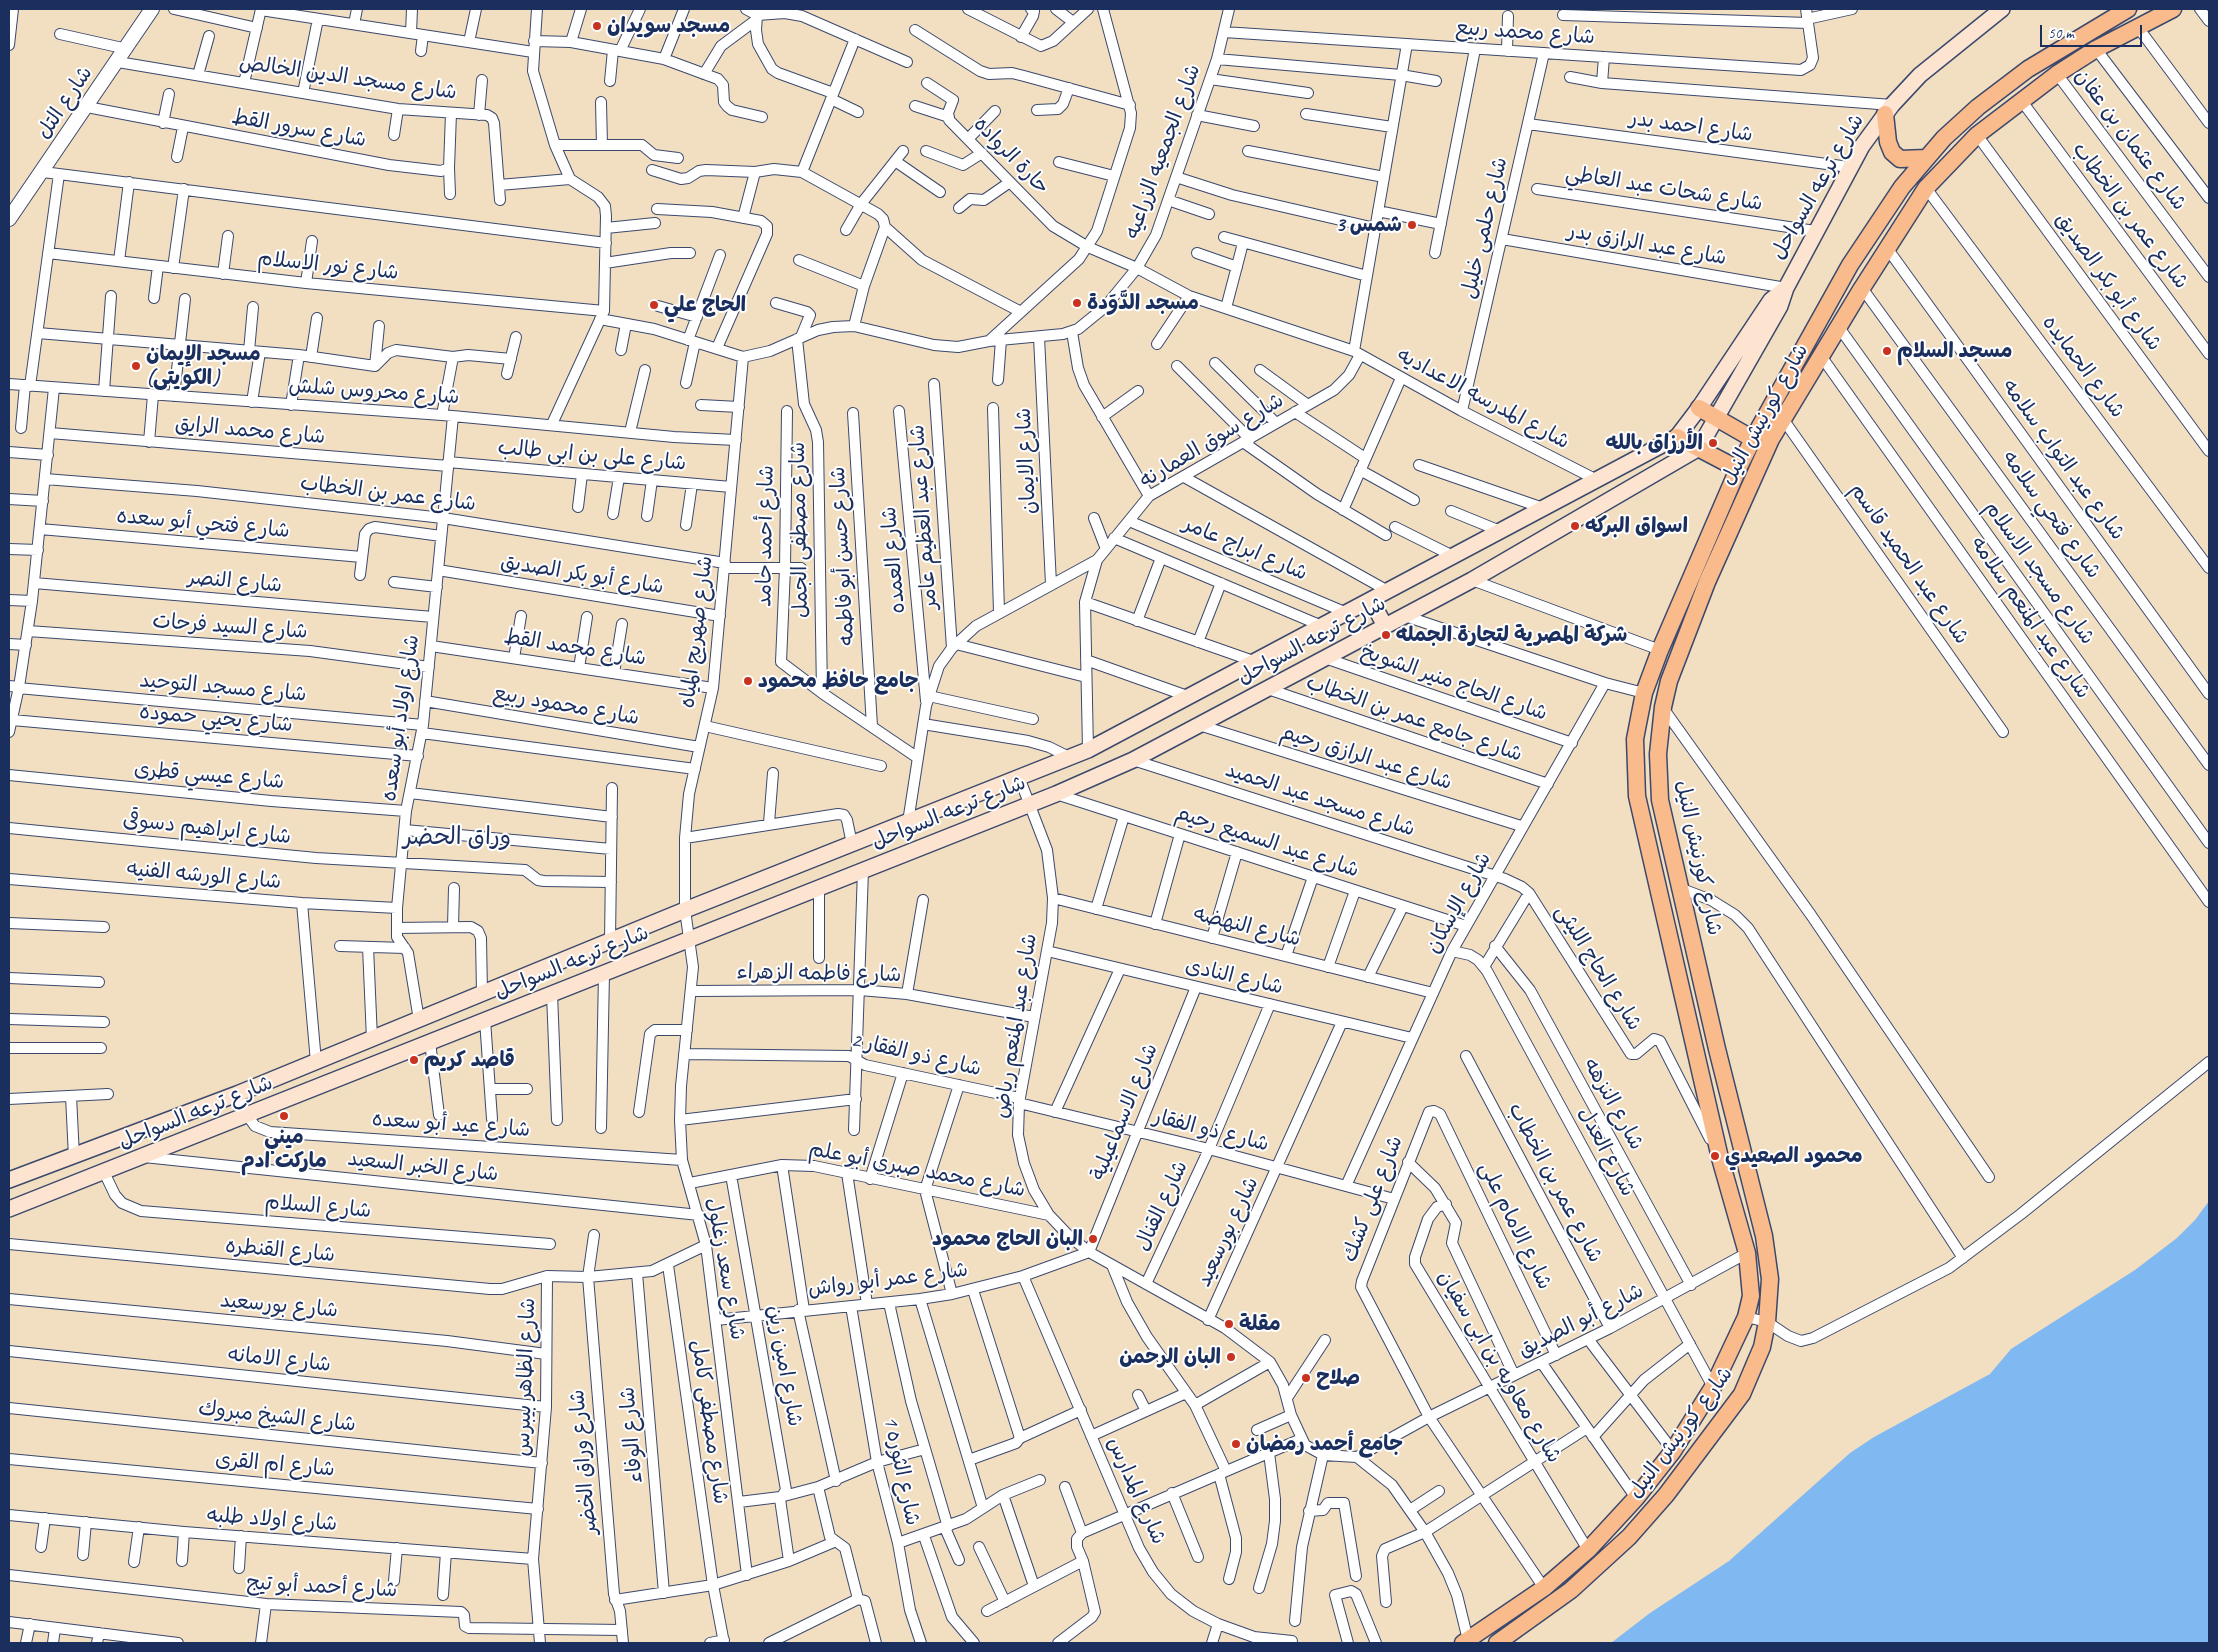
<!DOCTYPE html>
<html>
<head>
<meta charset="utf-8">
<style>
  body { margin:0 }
  #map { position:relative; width:2218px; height:1652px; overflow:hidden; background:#f2dec0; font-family:Caveat,sans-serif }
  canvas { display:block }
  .frame { position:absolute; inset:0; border:10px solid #1b2f5e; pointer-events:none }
  .scale { position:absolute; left:2040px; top:25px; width:102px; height:22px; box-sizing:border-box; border:2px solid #1b2f5e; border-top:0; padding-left:6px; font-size:15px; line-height:18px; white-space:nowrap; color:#1b2f5e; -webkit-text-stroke:4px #fff; paint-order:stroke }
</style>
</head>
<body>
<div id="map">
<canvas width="2218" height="1652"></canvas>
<div class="frame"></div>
<div class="scale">50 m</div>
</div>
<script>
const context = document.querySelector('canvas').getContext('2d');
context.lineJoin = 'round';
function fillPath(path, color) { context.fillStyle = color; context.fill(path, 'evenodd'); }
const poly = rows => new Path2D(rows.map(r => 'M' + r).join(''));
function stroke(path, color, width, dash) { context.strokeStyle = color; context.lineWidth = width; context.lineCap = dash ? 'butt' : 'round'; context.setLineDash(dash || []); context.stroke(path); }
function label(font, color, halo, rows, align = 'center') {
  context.font = font + ' Caveat,"Playpen Sans Arabic",sans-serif'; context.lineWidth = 4; context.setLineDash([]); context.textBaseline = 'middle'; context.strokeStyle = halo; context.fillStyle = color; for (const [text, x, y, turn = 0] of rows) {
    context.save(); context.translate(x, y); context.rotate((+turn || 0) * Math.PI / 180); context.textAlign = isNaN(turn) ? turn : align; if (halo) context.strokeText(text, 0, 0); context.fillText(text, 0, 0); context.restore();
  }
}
const water = poly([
  [2209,1201,2209,1643,1611,1643,1650,1613,1729,1561,1850,1453,1874,1437,1990,1374,2011,1349,2135,1270,2177,1238,2195,1220]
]);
const minor = poly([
  [174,9,257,28],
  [537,9,533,71,555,145,570,179,598,197,605,206,606,216,604,311,552,424],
  [746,9,757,15,785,13,802,16,907,62],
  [968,9,1041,46,1053,41,1088,9],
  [1056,9,1073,22],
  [2200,9,2209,21],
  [261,10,533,52],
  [757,15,756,30,758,44,772,69,778,73,833,93],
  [1563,15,1808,23],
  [1807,19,1852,9],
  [354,24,357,9],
  [2137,26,2209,123],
  [915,30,980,71,989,74,1012,73,1024,76,1130,105],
  [1224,32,1801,70,1810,65,1813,58,1806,9],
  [411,33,412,9],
  [60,34,127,49],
  [1021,37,1033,16,1034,11,1031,9],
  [534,41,571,42,664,59,718,79,723,85,724,102,727,106,732,110,762,117],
  [469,42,476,9],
  [571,42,581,9],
  [9,45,13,9],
  [2096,49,2209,198],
  [421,51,423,35],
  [620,51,640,9],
  [1507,51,1508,16],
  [664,59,684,9],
  [1217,59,1401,75,1436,81],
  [118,62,398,109,487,115,492,118,494,123,500,200],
  [704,74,721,46,756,20],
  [2057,74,2209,277],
  [198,75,209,36],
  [1570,77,1602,83,1892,105],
  [1210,79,1308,93],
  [610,81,613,50],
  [244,83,261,9],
  [927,83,953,100,948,113,949,120,1053,226,1088,247,1137,268,1189,296,1354,351,1462,411,1595,479],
  [1602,83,1604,57],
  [303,93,318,19],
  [831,99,858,112],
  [2021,100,2209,354],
  [601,102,602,145],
  [915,106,949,117],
  [87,107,389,165,441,171,449,168,451,113],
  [1037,110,1058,109,1063,104,1069,88],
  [1306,114,1392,127],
  [479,115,482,80],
  [1197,115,1254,126],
  [163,123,169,94],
  [1528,124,1849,167],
  [394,135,398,109],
  [1977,135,2209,451],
  [968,139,995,111],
  [555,145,642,145,654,155,678,158],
  [926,151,963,165,982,153],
  [1248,151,1384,177],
  [177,157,183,127],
  [895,161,940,192],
  [1059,162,1114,176],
  [449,168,450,194],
  [652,170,681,179,688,178,699,171,706,170,755,172,774,169,802,172,878,214,883,219,885,227,922,260,1021,312],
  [43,172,606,243],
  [802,172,855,39],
  [1176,177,1232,195,1375,228],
  [499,185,570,179],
  [1926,188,2209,568],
  [1537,189,1815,231],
  [1168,200,1209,214],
  [959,208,970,199,984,200,1010,182],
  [657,209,712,212,761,221,767,226,767,234,717,348],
  [1378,211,1441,224],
  [743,218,755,172],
  [606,228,655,223],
  [846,230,861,204,903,151],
  [1224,237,1367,276],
  [1502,239,1786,288],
  [1887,248,2209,694],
  [48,253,306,283,604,311],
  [1197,253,1237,267],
  [1435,253,1475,49],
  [799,260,864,286],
  [119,261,129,182],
  [605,263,671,253,690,253],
  [173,268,184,189],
  [223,274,228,236],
  [306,283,312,241],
  [1862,288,2209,765],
  [154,298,158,266],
  [776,303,807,312,810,315,801,337],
  [658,306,697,317],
  [1226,308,1243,243],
  [600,319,654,329,743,357,770,351,818,330,833,327,854,326,934,345,958,347,989,341,1063,334,1078,329,1105,307,1137,268,1156,235,1217,59,1229,9],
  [854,326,864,286,885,227],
  [1838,326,2209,843],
  [1072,332,1078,368,1084,385,1149,496],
  [38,333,299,355,375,366,388,353,396,350,453,357,468,355,511,359],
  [1039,337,1051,584],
  [797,339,804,404,816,430,818,442,822,693],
  [688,340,720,255],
  [989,341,1079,259,1097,231,1130,128,1131,113,1103,9],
  [1157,344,1189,296],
  [621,350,626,324],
  [249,351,253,307],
  [1354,351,1407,44],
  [1821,356,2209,902],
  [311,357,317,318],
  [743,357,713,688,689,794,685,838,685,910,693,967,681,1086,680,1120,682,1160,706,1245,747,1575],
  [1215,363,1276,423],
  [375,366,379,326],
  [1177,366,1250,439],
  [1260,370,1308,405],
  [507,374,516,337],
  [998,380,1001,340],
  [686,383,695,342],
  [9,384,442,415,674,437,736,440],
  [934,384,952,648],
  [30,386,59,174],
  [104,391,111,296],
  [174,396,185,299],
  [252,402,260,352],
  [291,405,299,355],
  [701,405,739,407],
  [993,408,999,612],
  [787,411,785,568,781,662,822,693,918,758],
  [899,411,926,701],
  [1462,411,1544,53],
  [1295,412,1365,458],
  [853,413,872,726],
  [442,415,453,357],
  [1102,417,1138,391],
  [1783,419,2003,732],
  [21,428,25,385],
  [630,432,645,370],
  [50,433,448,466],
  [149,442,153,395],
  [1243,442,1317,494,1386,535],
  [9,452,48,455],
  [448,462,731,487],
  [1419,465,1543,508],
  [1360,470,1414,500],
  [1184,477,1388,591],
  [45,479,197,491,443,518,725,563],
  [9,499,43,501],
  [578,507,582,474],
  [1343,510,1401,378],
  [1451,511,1500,531],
  [613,514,619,477],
  [647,516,652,480],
  [1094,518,1106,549],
  [1129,521,1347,613],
  [686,525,692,484],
  [1395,527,1453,556],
  [40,529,362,557],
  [1114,538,1322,626],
  [9,549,38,550],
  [724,568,801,568],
  [438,570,720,616],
  [360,575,365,534,369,529,375,527,441,536],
  [1472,580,1660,650],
  [394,582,437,587],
  [34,583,433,617],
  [9,600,32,601],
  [1085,602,1256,662],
  [1405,616,1605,683],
  [1137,621,1161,558],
  [28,631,310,651,429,667],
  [1198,642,1221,583],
  [9,644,26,645],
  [956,644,1086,677],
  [431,646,713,688],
  [514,658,521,616],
  [1325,658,1572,743],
  [1086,660,1190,697],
  [579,668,587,617],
  [614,673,622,624],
  [9,686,19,687],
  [18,688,423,725],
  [1268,689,1548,784],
  [929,696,1033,719],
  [425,701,699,747],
  [1663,708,1811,915,1989,1177],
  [12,720,418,756],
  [923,724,1028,741,1049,747,1069,757],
  [1199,725,1521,826],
  [705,726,881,766],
  [9,732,19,687,32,601,54,388],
  [422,733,695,769],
  [1088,750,1085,602,1097,560,1149,496,1334,390,1349,375,1360,355],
  [1133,760,1505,879,1522,887,1529,893,1631,1054,1636,1054,1654,1039,1660,1041,1710,1139],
  [9,775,271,801,406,811],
  [1019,777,1047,850,1053,898,1052,923,1019,1103,1018,1135,1024,1163,1034,1190,1049,1215,1068,1235,1089,1252,1225,1328,1270,1362,1283,1385,1291,1415,1305,1445,1323,1455,1357,1457,1392,1485,1425,1532,1448,1573,1457,1595,1468,1640],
  [410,793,612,817],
  [1056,794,1466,926],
  [908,822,926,706,939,666,952,648,976,626,1097,560],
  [769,823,773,773],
  [9,828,316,858,525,870,538,880,544,881,611,882],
  [405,830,611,849],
  [685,838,838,814,844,815,847,820,852,844],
  [9,879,302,903,397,908],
  [1682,889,1711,900,1735,915,1748,928,1963,1258],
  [1053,898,1433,993],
  [302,903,316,1062],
  [1096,909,1124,816],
  [9,923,104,927],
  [1155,924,1180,834],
  [453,927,454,888],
  [397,928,471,927,478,931,481,938,482,993],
  [1212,938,1237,852],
  [610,941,612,788],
  [340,946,405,948],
  [1495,946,1530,990,1691,1285],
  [368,947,372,1039],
  [1047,951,1412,1038],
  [1452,951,1470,955,1478,960,1487,971,1713,1387],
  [1286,956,1313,877],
  [819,958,819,888],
  [1328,967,1355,891],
  [1484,967,1529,893],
  [1368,977,1403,906],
  [9,978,99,982],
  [692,991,860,990,907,994,1034,1017],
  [552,994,557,1120],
  [907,994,923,900],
  [9,1019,104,1022],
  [419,1020,408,953,397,937,397,908,406,811,423,725,453,416],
  [485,1020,492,1119],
  [430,1042,439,1115],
  [9,1048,101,1048],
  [684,1054,849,1056,865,1065,1019,1098],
  [1466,1056,1610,1328],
  [490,1089,527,1089],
  [237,1094,247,1115,255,1126,270,1132,682,1160],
  [71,1096,74,1157],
  [9,1099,108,1094],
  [1019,1103,1209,1149,1394,1199],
  [639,1112,650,1034,655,1030,687,1030],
  [1055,1112,1120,969],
  [680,1120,856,1099],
  [601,1128,604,973],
  [854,1130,863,870],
  [144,1157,699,1215],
  [1408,1162,1435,1188,1456,1223,1452,1243,1514,1375],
  [782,1165,804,1310],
  [104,1172,115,1195,122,1203,141,1211,550,1244],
  [847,1173,867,1304],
  [731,1175,786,1490,780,1499,789,1561],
  [870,1179,903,1073],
  [690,1183,782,1165,814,1166,1049,1215],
  [1346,1186,1452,951,1605,683,1644,693],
  [1446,1204,1437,1207,1428,1219,1415,1257,1415,1264,1588,1550],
  [594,1235,588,1277,614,1594,620,1611,623,1643],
  [9,1244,490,1289,502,1289,547,1276],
  [668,1265,713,1585,724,1643],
  [1112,1265,1127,1302,1147,1337,1195,1405,1226,1471],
  [637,1273,664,1593],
  [1023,1276,1139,1548,1153,1572,1171,1594,1193,1611,1218,1624,1254,1637,1292,1641],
  [1146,1284,1209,1149,1270,1004],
  [952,1294,925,1190,959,1085],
  [9,1299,447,1341,546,1354],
  [920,1299,983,1508],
  [889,1303,911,1401,948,1527],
  [851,1306,877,1462,898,1543,910,1610,921,1643],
  [798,1310,836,1481],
  [1746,1317,1767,1322,1788,1336,1801,1341,1813,1338,1949,1268,2021,1214,2209,1062],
  [716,1320,920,1299,952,1294,1023,1276,1089,1252,1196,987],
  [1208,1320,1342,1022],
  [1588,1339,1673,1451],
  [9,1351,546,1407],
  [1541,1362,1636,1498],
  [1138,1395,1146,1411],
  [1287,1398,1325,1340],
  [1195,1405,1270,1362],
  [9,1408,542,1463],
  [1257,1430,1291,1415],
  [1091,1436,1186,1393],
  [1593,1437,1644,1380,1690,1344],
  [1020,1438,1081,1410],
  [1357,1457,1429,1417,1610,1328,1747,1253],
  [9,1459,538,1509],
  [969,1460,1016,1443,1020,1438,973,1290],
  [1219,1474,1236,1538,1236,1552,1229,1579],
  [818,1487,830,1537,845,1548,858,1599,865,1601,876,1643],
  [1065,1487,1082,1533],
  [1172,1493,1198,1557],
  [1003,1495,1034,1586],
  [739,1502,780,1497,818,1487,877,1462,925,1449],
  [1410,1510,1439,1491],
  [1309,1511,1323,1510,1328,1503,1344,1503,1356,1576],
  [9,1515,184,1532,533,1559],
  [945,1528,959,1560],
  [924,1536,952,1617,974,1643],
  [898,1543,966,1519,1003,1495,1040,1480],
  [41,1547,45,1518],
  [979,1547,1005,1602],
  [83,1555,86,1522],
  [182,1561,184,1532],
  [134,1562,139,1527],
  [239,1568,241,1536],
  [9,1575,266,1604,461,1612,464,1615,465,1626,469,1628,622,1630],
  [394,1581,397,1548],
  [1259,1588,1272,1544,1275,1521,1275,1499,1269,1453],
  [1544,1588,1429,1417,1361,1287,1362,1281,1429,1112,1434,1111,1440,1114,1556,1355],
  [443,1595,446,1552],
  [615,1600,713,1585,789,1561,834,1542],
  [1386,1602,1382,1556,1385,1549,1425,1532,1587,1428],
  [987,1611,1083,1561],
  [1295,1621,1302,1547,1323,1455],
  [9,1622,178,1643],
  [26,1643,30,1624],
  [53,1643,55,1628],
  [97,1643,99,1633],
  [261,1643,266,1604],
  [540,1643,533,1559,546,1407,547,1276,588,1277,652,1271,706,1245],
  [710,1643,724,1640],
  [769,1643,858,1599],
  [1058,1643,1092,1617,1095,1612,1083,1561,1077,1547,1077,1539,1082,1533,1301,1439],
  [1212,1643,1218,1624],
  [1348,1643,1335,1595,1351,1591,1356,1594,1376,1643]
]);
const tertiary = poly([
  [9,219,152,9]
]);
const secondary = poly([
  [1371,600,1385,626],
  [9,1180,237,1094,685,910,1088,750,1677,437,1699,408,1771,300,1786,288],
  [9,1209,1056,794,1133,760,1472,580,1699,448,1780,306,1786,288,1862,146,1892,105,1920,75,2002,9]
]);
const primary = poly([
  [1885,114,1888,142,1892,152,1900,159,1926,158],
  [1699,408,1753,439],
  [1677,437,1738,469],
  [1463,1643,1544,1588,1588,1550,1636,1498,1673,1451,1713,1387,1746,1317,1751,1296,1747,1253,1720,1158,1637,796,1635,739,1644,693,1660,650,1738,469,1753,439,1850,265,1902,187,1944,138,1978,107,2028,69,2128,9],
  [1497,1643,1571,1590,1629,1537,1666,1495,1742,1394,1762,1347,1767,1322,1770,1279,1764,1236,1717,1049,1660,800,1658,754,1663,707,1669,681,1707,582,1771,439,1862,288,1926,188,1977,135,2057,74,2096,49,2173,9]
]);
const markers = [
  [597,26,5,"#c8321e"],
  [1412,225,5,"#c8321e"],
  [1077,303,5,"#c8321e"],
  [654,305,5,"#c8321e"],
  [1887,351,5,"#c8321e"],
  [136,366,5,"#c8321e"],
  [1713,443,5,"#c8321e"],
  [1575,526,5,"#c8321e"],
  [1386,635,5,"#c8321e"],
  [748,681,5,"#c8321e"],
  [414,1060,5,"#c8321e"],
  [284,1116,5,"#c8321e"],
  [1715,1156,5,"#c8321e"],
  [1093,1239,5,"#c8321e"],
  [1229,1324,5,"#c8321e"],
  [1231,1357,5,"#c8321e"],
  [1306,1378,5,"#c8321e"],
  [1236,1444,5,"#c8321e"]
];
const poiNames = [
  ["مسجد سويدان",607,26],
  ["شمس 3",1402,225,"right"],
  ["مسجد الدَّوَدة",1087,303],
  ["الحاج علي",664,305],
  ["مسجد السلام",1897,351],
  ["مسجد الإيمان",146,354],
  ["(الكويتى)",146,378],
  ["الأرزاق بالله",1703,443,"right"],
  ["اسواق البركه",1585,526],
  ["شركة المصرية لتجارة الجمله",1396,635],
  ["جامع حافظ محمود",758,681],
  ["قاصد كريم",424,1060],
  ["ميني",284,1137,"center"],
  ["ماركت ادم",284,1161,"center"],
  ["محمود الصعيدي",1725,1156],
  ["البان الحاج محمود",1083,1239,"right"],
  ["مقلة",1239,1324],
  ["البان الرحمن",1221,1357,"right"],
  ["صلاح",1316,1378],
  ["جامع أحمد رمضان",1246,1444]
];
const streetNames = [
  ["شارع محمد ربيع",1525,33,4],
  ["شارع مسجد الدين الخالص",348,78,8],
  ["شارع التل",65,103,-56],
  ["شارع احمد بدر",1691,127,8],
  ["شارع سرور القط",299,129,10],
  ["شارع عثمان بن عفان",2130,140,53],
  ["شارع الجمعيه الزراعيه",1163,152,-70],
  ["حارة الرواده",1011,156,46],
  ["شارع ترعه السواحل",1818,187,-60],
  ["شارع شحات عبد العاطي",1664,189,9],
  ["شارع عمر بن الخطاب",2130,216,53],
  ["شارع حلمى خليل",1485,228,-77],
  ["شارع عبد الرازق بدر",1647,245,10],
  ["شارع نور الاسلام",328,266,6],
  ["شارع أبو بكر الصديق",2108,282,54],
  ["شارع الحمايده",2083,367,53],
  ["شارع محروس شلش",374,392,4],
  ["شارع المدرسه الاعداديه",1483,399,28],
  ["شارع كورنيش النيل",1765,415,-61],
  ["شارع محمد الرايق",250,431,5],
  ["شارع سوق العمارنه",1212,441,-31],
  ["شارع على بن ابى طالب",592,456,5],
  ["شارع عبد التواب سلامه",2063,460,54],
  ["شارع الايمان",1027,461,-93],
  ["شارع عمر بن الخطاب",388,494,7],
  ["شارع فتحي سلامه",2051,515,54],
  ["شارع عبد العظيم عامر",924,517,-94],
  ["شارع فتحي أبو سعده",203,524,5],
  ["شارع مصطفى الجمل",800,530,-91],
  ["شارع أحمد حامد",766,536,-89],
  ["شارع ابراج عامر",1245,549,23],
  ["شارع حسن أبو فاطمه",843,556,-93],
  ["شارع العمده",894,560,-95],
  ["شارع عبد الحميد قاسم",1909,564,55],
  ["شارع مسجد الاسلام",2039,573,54],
  ["شارع أبو بكر الصديق",582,575,9],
  ["شارع النصر",235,582,5],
  ["شارع عبد المنعم سلامه",2030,618,55],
  ["شارع السيد فرحات",230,627,4],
  ["شارع صهريج المياه",697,632,-83],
  ["شارع ترعه السواحل",1312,641,-28],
  ["شارع محمد القط",575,648,9],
  ["شارع الحاج منير الشويخ",1454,683,19],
  ["شارع مسجد التوحيد",223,688,5],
  ["شارع محمود ربيع",566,706,10],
  ["شارع اولاد أبو سعده",401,718,-82],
  ["شارع يحيي حموده",216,719,5],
  ["شارع جامع عمر بن الخطاب",1414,719,19],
  ["شارع عبد الرازق رحيم",1366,758,17],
  ["شارع عيسي قطرى",209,776,5],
  ["شارع مسجد عبد الحميد",1320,800,18],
  ["شارع ترعه السواحل",949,813,-22],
  ["شارع ابراهيم دسوقى",207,829,6],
  ["شارع عبد السميع رحيم",1267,842,18],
  ["شارع كورنيش النيل",1698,858,78],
  ["شارع الورشه الفنيه",204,876,5],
  ["شارع الإسكان",1459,903,-61],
  ["شارع النهضه",1247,927,14],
  ["شارع ترعه السواحل",572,963,-22],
  ["شارع الحاج الليثى",1598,968,58],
  ["شارع فاطمه الزهراء",819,974,1],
  ["شارع النادى",1234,977,13],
  ["شارع عبد المنعم رياض",1016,1026,-81],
  ["شارع ذو الفقار 2",916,1055,13],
  ["شارع النزهه",1613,1104,61],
  ["شارع الاسماعيلية",1125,1112,-68],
  ["شارع ترعه السواحل",196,1113,-22],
  ["شارع عيد أبو سعده",451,1125,4],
  ["شارع ذو الفقار",1211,1131,14],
  ["شارع العدل",1606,1152,62],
  ["شارع الخبر السعيد",423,1167,6],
  ["شارع محمد صبرى أبو علم",917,1170,11],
  ["شارع عمر بن الخطاب",1555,1183,62],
  ["شارع على كشك",1373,1199,-69],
  ["شارع القنال",1162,1206,-65],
  ["شارع السلام",318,1207,5],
  ["شارع الامام على",1515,1226,64],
  ["شارع بورسعيد",1228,1232,-65],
  ["شارع القنطره",280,1251,5],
  ["شارع سعد زغلول",725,1269,80],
  ["شارع عمر أبو رواش",888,1280,-7],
  ["شارع بورسعيد",279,1306,5],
  ["شارع أبو الصديق",1581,1321,-27],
  ["شارع الامانه",279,1360,6],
  ["شارع امين زين",784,1366,80],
  ["شارع معاويه بن ابى سفيان",1499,1367,59],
  ["شارع الظاهر بيبرس",526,1377,-88],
  ["شارع الشيخ مبروك",277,1417,6],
  ["شارع مصطفى كامل",709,1422,82],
  ["شارع كورنيش النيل",1681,1433,-53],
  ["شارع الوفاء",632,1435,-95],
  ["شارع وراق الخضر",584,1462,-95],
  ["شارع ام القرى",275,1465,5],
  ["شارع الثوره 1",901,1471,78],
  ["شارع المدارس",1136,1491,66],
  ["شارع اولاد طلبه",272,1520,4],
  ["شارع أحمد أبو تيج",322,1587,3]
];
const quarterNames = [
  ["وراق الحضر",457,838]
];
fillPath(water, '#80b9f1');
stroke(minor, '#3b496d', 12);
stroke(tertiary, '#3b496d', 16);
stroke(secondary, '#3b496d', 18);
stroke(primary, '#3b496d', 19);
stroke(minor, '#fff', 10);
stroke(tertiary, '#fff', 14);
stroke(secondary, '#fde4d1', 15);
stroke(primary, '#fabb8c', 16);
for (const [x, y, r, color] of markers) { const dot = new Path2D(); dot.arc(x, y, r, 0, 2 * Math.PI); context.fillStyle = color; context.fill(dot); stroke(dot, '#fff', 2); }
label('bold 21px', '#1b2f5e', '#fff', poiNames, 'left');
label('21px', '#1b2f5e', '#fff', streetNames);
label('24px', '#1b2f5e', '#fff', quarterNames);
</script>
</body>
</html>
